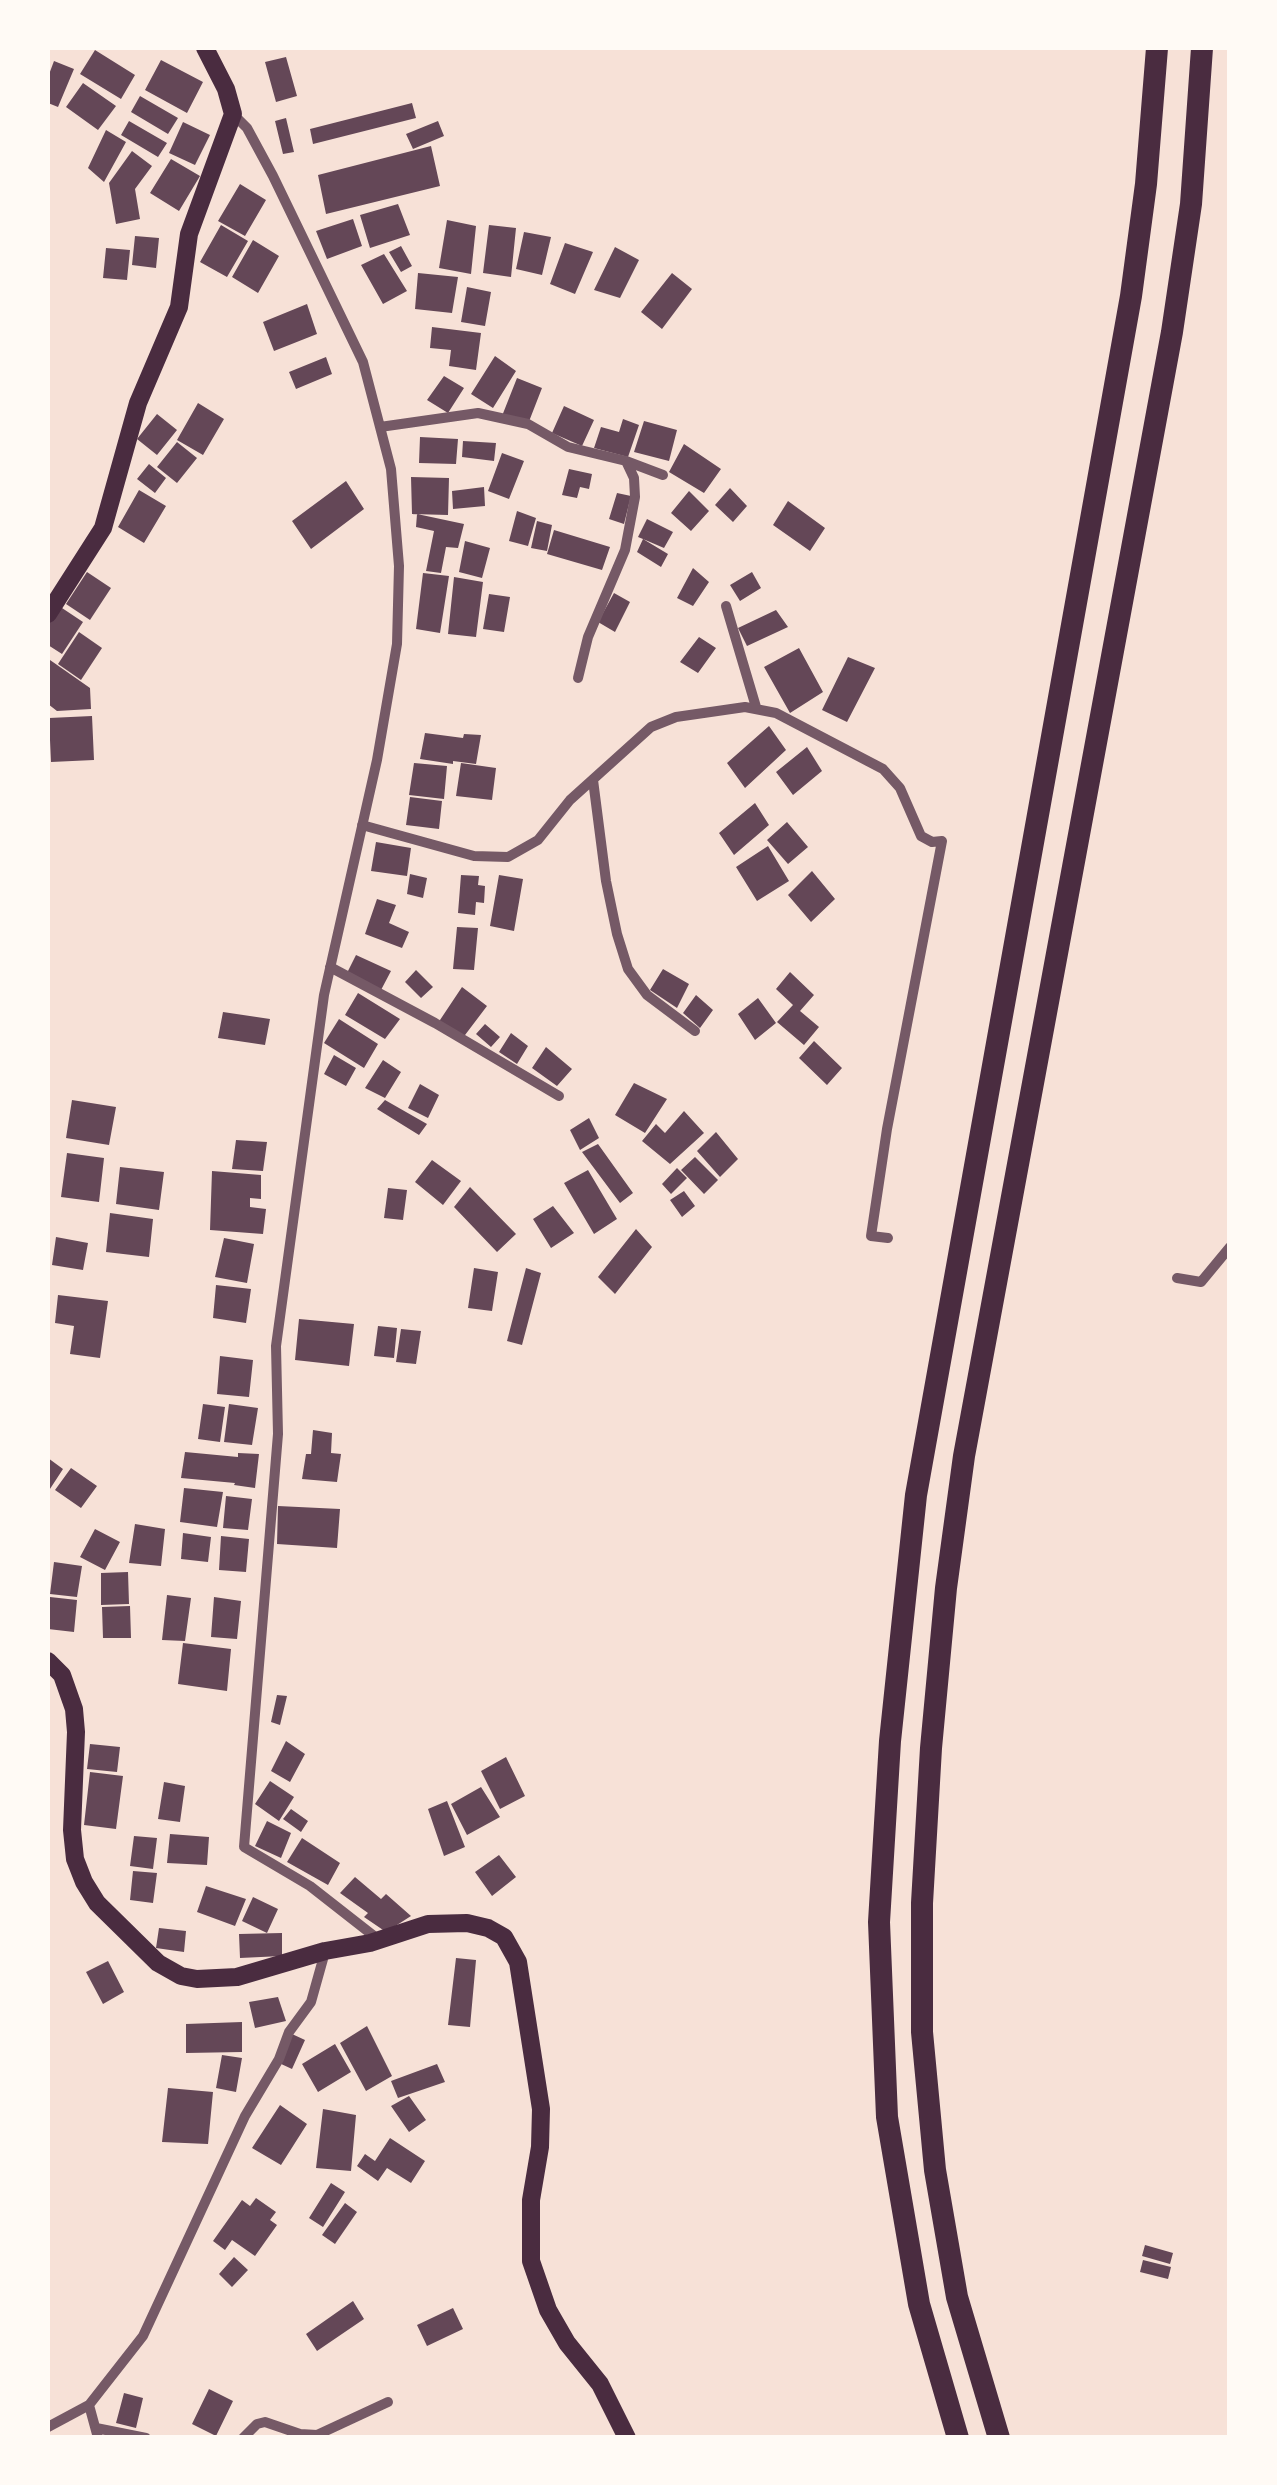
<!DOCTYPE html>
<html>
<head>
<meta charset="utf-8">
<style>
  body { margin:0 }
  #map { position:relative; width:1277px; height:2485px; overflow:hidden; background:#f7e1d7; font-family:Overpass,sans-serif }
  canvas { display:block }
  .frame { position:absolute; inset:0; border:50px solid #fffaf5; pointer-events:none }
</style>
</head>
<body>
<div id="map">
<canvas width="1277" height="2485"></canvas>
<div class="frame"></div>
</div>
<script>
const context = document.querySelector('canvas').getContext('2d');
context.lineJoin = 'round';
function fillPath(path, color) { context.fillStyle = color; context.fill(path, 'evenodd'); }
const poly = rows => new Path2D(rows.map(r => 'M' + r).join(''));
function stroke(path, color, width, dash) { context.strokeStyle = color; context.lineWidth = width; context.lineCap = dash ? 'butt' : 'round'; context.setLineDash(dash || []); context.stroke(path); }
const building = poly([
  [95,50,135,75,121,99,80,74],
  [286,57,297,96,276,102,265,62],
  [161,60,203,82,187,113,145,90],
  [54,61,74,69,58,107,48,103,48,77],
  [83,83,116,106,98,130,66,107],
  [140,96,178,118,168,134,131,112],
  [412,103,416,118,313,144,310,129],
  [286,118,294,152,283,154,275,121],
  [129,121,167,143,158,157,121,135],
  [438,121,444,136,413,149,406,134],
  [183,122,210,135,195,165,169,153],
  [106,130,126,142,104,182,88,168],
  [431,146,440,186,326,214,318,175],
  [132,151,152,166,135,189,140,219,116,224,109,183],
  [171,159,200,176,179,211,150,193],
  [240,184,266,200,245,236,218,221],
  [398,204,410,235,370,248,360,215],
  [353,219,362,246,327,259,316,231],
  [447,220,476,226,471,274,439,268],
  [221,225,248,241,227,277,200,262],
  [489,225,516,228,511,277,483,273],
  [524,232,551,237,542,275,516,269],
  [135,236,159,238,156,268,132,265],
  [253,240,279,256,258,293,232,277],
  [565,243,593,252,575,294,550,284],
  [401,246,412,266,401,272,389,252],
  [615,247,639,260,620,298,594,290],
  [106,248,130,250,127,280,103,278],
  [384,254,407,291,383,304,361,265],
  [418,273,458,277,452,313,415,309],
  [672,273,692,289,662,329,641,312],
  [467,287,491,292,485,326,461,322],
  [307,304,317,334,274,351,263,322],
  [432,327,481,333,476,370,449,366,451,350,430,348],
  [495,356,516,371,493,408,471,394],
  [326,357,332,374,296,389,289,372],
  [444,376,464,388,448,413,427,400],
  [517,378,542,388,528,424,502,416],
  [198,403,224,419,203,455,177,440],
  [564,406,594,420,582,446,552,433],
  [157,414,177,430,157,455,137,439],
  [623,419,639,425,628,457,594,448,601,427,619,432],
  [644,421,677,430,669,461,634,452],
  [420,437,458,439,456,464,419,463],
  [463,441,496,443,494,461,462,457],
  [177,442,197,458,177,483,157,467],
  [684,444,721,469,704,493,669,472],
  [502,453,524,461,509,499,488,491],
  [149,464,166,478,155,493,137,479],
  [569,469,592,474,589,489,580,487,577,498,562,495],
  [411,477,449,478,448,515,412,514],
  [346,481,364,509,311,549,292,521],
  [484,487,485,506,453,509,452,491],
  [730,488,747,506,733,522,715,505],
  [139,490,166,506,144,543,118,527],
  [689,491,709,511,691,531,671,513],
  [617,493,631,496,624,524,609,519],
  [788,501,825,528,810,551,773,525],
  [517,511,536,518,528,546,509,541],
  [417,514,464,524,458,548,446,547,441,573,426,571,434,531,416,527],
  [647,519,673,532,664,548,643,539,668,554,661,567,637,552,643,539,638,537],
  [537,521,552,525,547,551,531,548],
  [554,530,610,547,602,570,547,554],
  [465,541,490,548,482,578,459,572],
  [693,568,709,582,693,606,677,598],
  [87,572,111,588,90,620,66,604],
  [752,572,761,588,740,601,730,585],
  [423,573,449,576,440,633,416,629],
  [454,577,483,582,476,637,448,634],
  [614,593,630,602,615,632,598,622],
  [489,594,510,597,504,632,483,629],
  [59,606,83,622,62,654,48,645,48,624],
  [776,610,788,627,747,646,738,628],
  [79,632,102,648,81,680,58,664],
  [699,637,716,648,698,673,680,662],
  [799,648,823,692,790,713,764,667],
  [848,657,875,668,847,722,822,710],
  [50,660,90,688,91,709,57,711,48,704],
  [92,716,94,760,51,762,49,718],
  [769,726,786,750,745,788,727,763],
  [425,733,463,738,464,734,481,735,476,764,453,761,453,764,420,759],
  [807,747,822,771,793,795,776,772],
  [414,763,447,766,444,799,409,795],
  [461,763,496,768,492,800,456,796],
  [410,797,442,801,439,829,406,825],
  [755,803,769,825,734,855,719,833],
  [787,822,808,847,788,864,767,840],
  [376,842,411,848,407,876,371,871],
  [768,846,789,881,757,901,736,867],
  [812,871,835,899,811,922,788,895],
  [410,874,427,878,423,898,407,894],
  [461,875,479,876,478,885,485,886,484,903,476,902,475,915,458,913],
  [499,875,523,879,514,931,490,926],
  [377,899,396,905,389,923,409,932,402,948,365,934],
  [457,927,478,928,474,970,453,969],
  [356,955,391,971,381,990,347,973],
  [663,969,689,984,677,1008,650,990],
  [416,970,433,987,421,998,405,982],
  [790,972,814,995,800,1011,819,1027,804,1045,777,1022,793,1005,776,989],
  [462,987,487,1006,462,1039,438,1023],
  [358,993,400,1019,385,1039,345,1015],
  [696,995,713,1010,700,1028,683,1013],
  [758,998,776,1023,755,1040,738,1014],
  [223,1012,270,1019,265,1045,218,1038],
  [339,1019,378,1044,364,1068,324,1043],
  [485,1024,500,1037,491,1047,476,1034],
  [511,1033,528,1046,517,1064,499,1052],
  [814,1041,842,1068,827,1085,799,1058],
  [546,1047,572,1069,557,1086,532,1068],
  [334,1055,356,1068,346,1086,324,1074],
  [383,1060,401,1072,385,1098,365,1088],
  [634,1083,667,1099,645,1133,615,1115],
  [420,1084,439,1095,428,1118,408,1108],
  [72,1100,116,1107,109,1145,66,1138],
  [385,1100,427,1124,419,1135,377,1109],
  [684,1111,704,1133,670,1164,642,1141,656,1124,665,1133],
  [589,1118,599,1138,580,1150,570,1130],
  [716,1132,738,1159,720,1177,697,1151],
  [236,1140,267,1142,263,1171,232,1169],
  [598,1144,633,1193,620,1203,582,1152],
  [67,1153,104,1158,99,1202,61,1197],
  [695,1157,718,1180,704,1194,681,1170],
  [432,1160,461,1181,443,1205,415,1182],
  [120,1167,164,1172,159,1210,116,1204],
  [677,1168,687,1178,671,1194,662,1184],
  [588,1170,617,1219,594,1234,564,1183],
  [212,1171,261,1175,261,1199,250,1198,250,1207,266,1209,263,1234,210,1230],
  [470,1187,516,1234,497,1252,454,1207],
  [388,1188,407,1190,403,1220,384,1218],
  [684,1191,695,1206,682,1217,670,1200],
  [553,1206,574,1233,551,1248,533,1219],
  [110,1213,153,1219,149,1257,106,1252],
  [636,1229,652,1247,615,1294,598,1277],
  [56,1237,88,1243,83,1270,52,1265],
  [224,1238,254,1244,247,1283,215,1277],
  [474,1268,498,1272,492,1311,468,1308],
  [526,1268,541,1273,522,1345,507,1341],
  [216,1285,251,1289,246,1323,213,1318],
  [58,1295,108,1301,100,1358,70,1354,74,1326,55,1323],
  [299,1319,354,1324,349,1366,295,1360],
  [378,1326,397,1328,394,1358,374,1356],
  [401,1329,421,1331,416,1364,396,1362],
  [220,1356,253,1360,249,1397,217,1394],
  [203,1404,225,1407,220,1442,198,1439],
  [229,1404,258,1408,252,1445,224,1442],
  [313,1430,332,1433,331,1453,341,1454,337,1482,302,1479,306,1454,311,1454],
  [185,1452,238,1457,238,1453,259,1454,255,1488,234,1485,235,1483,181,1478],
  [48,1458,63,1469,48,1492],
  [71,1468,97,1486,81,1508,55,1490],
  [184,1488,223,1492,217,1527,180,1522],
  [226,1496,252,1499,248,1530,223,1528],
  [278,1506,340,1509,337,1548,277,1544],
  [135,1524,165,1529,161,1566,129,1563],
  [95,1529,120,1542,105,1570,80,1557],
  [183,1533,211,1537,208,1562,181,1559],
  [221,1536,249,1539,246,1572,219,1570],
  [54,1562,82,1566,77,1597,50,1594],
  [128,1572,129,1604,101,1605,101,1573],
  [167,1595,191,1598,185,1641,162,1640],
  [50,1597,77,1600,74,1632,48,1629],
  [214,1597,241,1601,237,1639,211,1637],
  [130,1606,131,1638,103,1638,102,1607],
  [183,1643,231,1649,227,1691,178,1684],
  [277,1695,287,1696,280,1725,271,1722],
  [286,1741,305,1754,290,1782,271,1771],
  [90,1744,120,1747,117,1772,87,1769],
  [506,1757,525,1796,500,1809,481,1771],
  [90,1772,123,1776,116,1829,84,1825],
  [270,1781,294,1797,279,1821,255,1804],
  [164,1782,185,1786,180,1822,158,1819],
  [481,1787,500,1817,467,1835,451,1804],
  [447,1801,465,1847,444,1856,428,1809],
  [291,1809,308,1821,301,1832,283,1819],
  [267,1821,291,1833,281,1858,255,1846],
  [170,1834,209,1837,207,1865,167,1863],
  [134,1836,157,1838,153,1869,130,1866],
  [302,1838,340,1863,328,1885,287,1862],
  [499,1855,516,1877,492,1896,475,1872],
  [133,1871,157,1873,153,1903,130,1900],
  [355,1877,381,1899,386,1894,411,1916,386,1932,364,1917,368,1913,340,1893],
  [206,1886,246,1899,235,1926,197,1912],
  [253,1897,278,1909,267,1933,242,1921],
  [159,1928,186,1931,184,1952,156,1948],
  [282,1933,282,1956,240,1958,239,1934],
  [456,1958,476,1960,470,2027,448,2025],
  [108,1961,124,1992,103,2004,86,1972],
  [278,1997,286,2021,255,2028,249,2002],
  [242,2022,242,2052,186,2053,186,2024],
  [367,2026,392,2076,366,2091,340,2043],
  [292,2034,305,2040,292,2069,279,2063],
  [335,2044,351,2072,318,2092,302,2064],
  [222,2055,242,2058,236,2092,216,2088],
  [437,2064,445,2082,398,2098,391,2081],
  [168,2088,213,2092,208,2144,162,2142],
  [409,2096,426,2120,409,2132,391,2106],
  [280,2105,307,2124,281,2165,252,2148],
  [323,2109,356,2115,351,2171,316,2168],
  [390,2138,425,2161,411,2183,387,2168,378,2181,357,2166,365,2154,375,2161],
  [331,2183,345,2192,323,2227,309,2218],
  [256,2198,276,2212,270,2220,277,2225,255,2256,232,2240,225,2250,213,2241,242,2200,250,2206],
  [345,2203,357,2212,335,2244,322,2235],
  [1145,2245,1173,2253,1170,2264,1142,2256],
  [234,2257,248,2270,232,2287,219,2274],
  [1143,2260,1171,2267,1168,2279,1140,2272],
  [353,2301,364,2319,317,2351,306,2334],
  [453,2308,463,2329,427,2346,417,2325],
  [209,2389,233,2401,216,2436,192,2424],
  [124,2393,143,2398,136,2428,116,2423]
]);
const minor = poly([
  [233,114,247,128,273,176,363,362,391,469,399,566,397,644,377,760,324,995,276,1346,278,1434,244,1847,310,1886,379,1940],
  [380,427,478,413,528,424,568,447,626,461,663,475],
  [726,606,756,707],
  [578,678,588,637,625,550,635,497,634,478,626,461],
  [593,780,606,881,617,934,628,969,647,995,695,1031],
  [362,825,474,856,508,857,538,840,570,800,651,727,676,717,745,707,776,713,883,769,900,788,921,836,932,842,942,841,887,1129,871,1236,888,1238],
  [330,967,435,1023,559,1096],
  [1177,1278,1201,1282,1230,1247],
  [89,2405,98,2438],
  [48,2427,89,2405,143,2336,245,2116,279,2059,289,2032,311,2002,325,1952],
  [96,2428,146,2438],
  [243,2438,257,2424,265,2422,300,2434,317,2435,388,2402]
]);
const secondary = poly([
  [48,614,103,528,138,403,179,307,189,234,233,114,226,89,205,48],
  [48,1661,62,1675,74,1709,76,1732,72,1830,75,1859,84,1882,97,1903,158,1963,181,1976,197,1979,237,1977,325,1951,370,1943,428,1924,467,1923,488,1928,504,1937,518,1962,541,2109,540,2147,531,2200,531,2261,548,2310,567,2343,600,2384,627,2438]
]);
const motorway = poly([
  [958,2438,919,2304,887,2117,879,1922,890,1741,916,1495,1131,296,1146,184,1157,48],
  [999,2438,957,2297,935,2170,922,2032,922,1903,931,1748,946,1588,964,1456,1172,332,1191,204,1202,48]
]);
fillPath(building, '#644757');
stroke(minor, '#755966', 10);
stroke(secondary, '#4a2c40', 18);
stroke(motorway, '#4a2c40', 22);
</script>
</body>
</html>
